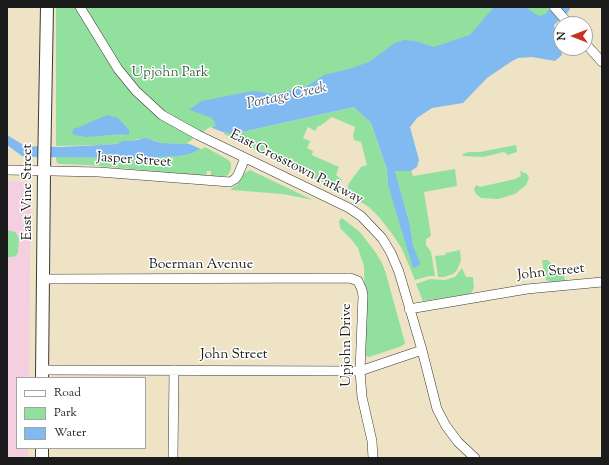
<!DOCTYPE html>
<html>
<head>
<meta charset="utf-8">
<style>
  body { margin:0 }
  #map { position:relative; width:609px; height:465px; overflow:hidden; background:#efe3c5; font-family:"Sorts Mill Goudy",serif }
  canvas { display:block }
  .frame { position:absolute; inset:0; border:8px solid #1c1c1c; pointer-events:none }
  .legend { position:absolute; left:16px; top:377px; width:130px; height:72px; box-sizing:border-box; background:#fff; border:1px solid #a4a4a4; margin:0; padding:5px 7px; list-style:none; font-size:12px; color:#1c1c1c }
  .legend li { display:flex; align-items:center; gap:8px; height:20px }
  .legend b { width:20px; border:1px solid #a4a4a4 }
  .north { position:absolute; left:553px; top:16px; width:40px; height:40px; box-sizing:border-box; background:#fff; border:1px solid #a4a4a4; border-radius:50%; rotate:270deg; font-size:11px; font-weight:700; line-height:16px; text-align:center; color:#1c1c1c }
  .north::after { content:''; display:block; margin:auto; width:14px; height:18px; background:#c8321e; clip-path:polygon(50% 0,100% 100%,50% 72%,0 100%) }
</style>
</head>
<body>
<div id="map">
<canvas width="609" height="465"></canvas>
<div class="frame"></div>
<ul class="legend">
<li><b style="height:5px;background:#fff"></b>Road</li>
<li><b style="height:11px;background:#91e09e"></b>Park</li>
<li><b style="height:11px;background:#81b9f1"></b>Water</li>
</ul>
<div class="north">N</div>
</div>
<script>
const context = document.querySelector('canvas').getContext('2d');
context.lineJoin = 'round';
function fillPath(path, color) { context.fillStyle = color; context.fill(path, 'evenodd'); }
const poly = rows => new Path2D(rows.map(r => 'M' + r).join(''));
function stroke(path, color, width, dash) { context.strokeStyle = color; context.lineWidth = width; context.lineCap = dash ? 'butt' : 'round'; context.setLineDash(dash || []); context.stroke(path); }
function label(font, color, halo, rows, align = 'center') {
  context.font = font + ' "Sorts Mill Goudy",serif'; context.lineWidth = 3; context.setLineDash([]); context.textBaseline = 'middle'; context.strokeStyle = halo; context.fillStyle = color; for (const [text, x, y, turn = 0] of rows) {
    context.save(); context.translate(x, y); context.rotate((+turn || 0) * Math.PI / 180); context.textAlign = isNaN(turn) ? turn : align; if (halo) context.strokeText(text, 0, 0); context.fillText(text, 0, 0); context.restore();
  }
}
const built = poly([
  [7,181,31,182,29,378,17,378,17,448,28,448,28,458,7,458]
]);
const green = poly([
  [56,7,547,7,551,11,548,16,493,36,216,125,189,144,161,143,154,140,137,139,131,141,122,141,117,144,100,145,56,146],
  [354,107,371,123,387,171,388,185,420,263,413,246,410,225,395,171,411,171,413,176,455,169,457,186,424,192,431,236,426,239,426,245,431,252,435,276,429,276,415,280,402,249,393,235,379,217,369,207,346,193,349,183,361,167,367,165,361,142,354,140,353,136,355,127,332,117,320,126,318,126,315,131,308,127,303,138,310,141,307,148,313,151,312,155,339,167,336,175,342,180,337,190,224,134,224,132,226,132,233,134],
  [516,145,517,152,508,155,504,152,483,157,463,156,462,154,469,152,480,152],
  [205,147,227,159,231,163,231,169,228,175,225,176,211,177,211,171,207,171,206,176,88,165,60,164,57,163,56,160,56,157,142,158,180,156,193,153,199,148,202,149],
  [250,170,252,171,313,200,283,194,231,190,231,189,237,185,245,173],
  [520,171,527,174,529,178,526,185,515,194,498,199,481,198,476,194,474,189,476,185,480,187,515,179,521,176],
  [342,218,360,232,376,253,382,263,386,274,405,343,402,346,369,357,366,356,364,266,358,248,351,239,340,228,339,221],
  [7,230,15,232,19,238,18,252,16,256,12,257,7,257],
  [460,250,461,261,457,270,453,274,444,277,438,277,435,256,445,255,446,253],
  [542,260,548,260,553,266,563,268,565,281,551,282,547,281,545,278],
  [462,268,466,277,473,277,474,287,472,292,469,294,423,301,416,284,430,279,445,280,455,277]
]);
const water = poly([
  [494,7,526,7,534,13,544,18,548,16,549,14,556,21,553,23,561,46,562,55,555,61,532,57,518,58,512,61,487,78,463,103,432,108,417,118,410,127,419,160,417,167,411,171,395,171,410,225,413,246,420,263,420,265,413,268,388,185,387,170,371,123,354,107,233,134,224,132,193,153,180,156,142,158,32,157,22,156,7,145,7,135,25,146,61,147,100,145,117,144,122,141,131,141,146,138,161,143,189,144,216,125,212,118,190,110,190,109,202,101,253,91,273,94,304,88,324,75,349,69,369,62,395,43,404,40,415,41,434,47,470,35],
  [107,115,118,118,129,130,129,135,121,134,86,137,75,135,72,133,74,128,77,128]
]);
const pier = poly([
  [210,127,225,133,201,149,187,143]
]);
const river = poly([
  [535,26,549,20,563,7]
]);
const minor = poly([
  [80,7,118,69,136,91,162,115,198,135,349,208,361,216,382,238,391,253,399,272,422,350,437,409,446,426,458,442,475,458],
  [554,7,569,24],
  [585,43,602,62],
  [7,170,99,172,230,182,235,179,238,175,245,158],
  [43,279,350,278,358,281,362,290,363,296,360,371,362,397,372,441,373,458],
  [409,309,527,289,602,282],
  [43,370,360,371,422,350],
  [173,458,174,370]
]);
const tertiary = poly([
  [42,378,44,171,47,7],
  [42,458,42,448]
]);
const parkNames = [
  ["Upjohn Park",170,74]
];
const streetNames = [
  ["Jasper Street",134,161,4],
  ["East Crosstown Parkway",296,168,27],
  ["East Vine Street",29,192,-90],
  ["Boerman Avenue",201,266],
  ["John Street",551,273,-6],
  ["Upjohn Drive",348,345,-90],
  ["John Street",234,356]
];
const waterNames = [
  ["Portage Creek",287,97,-12]
];
fillPath(built, '#f3cfe0');
fillPath(green, '#91e09e');
fillPath(water, '#81b9f1');
fillPath(pier, '#efe3c5');
stroke(river, '#81b9f1', 14);
stroke(minor, '#3c3a35', 10);
stroke(tertiary, '#3c3a35', 14);
stroke(minor, '#fff', 9);
stroke(tertiary, '#fff', 12);
label('14px', '#45614a', '#fff', parkNames);
label('14px', '#1c1c1c', '#fff', streetNames);
label('italic 15px', '#445b71', '#fff', waterNames);
</script>
</body>
</html>
